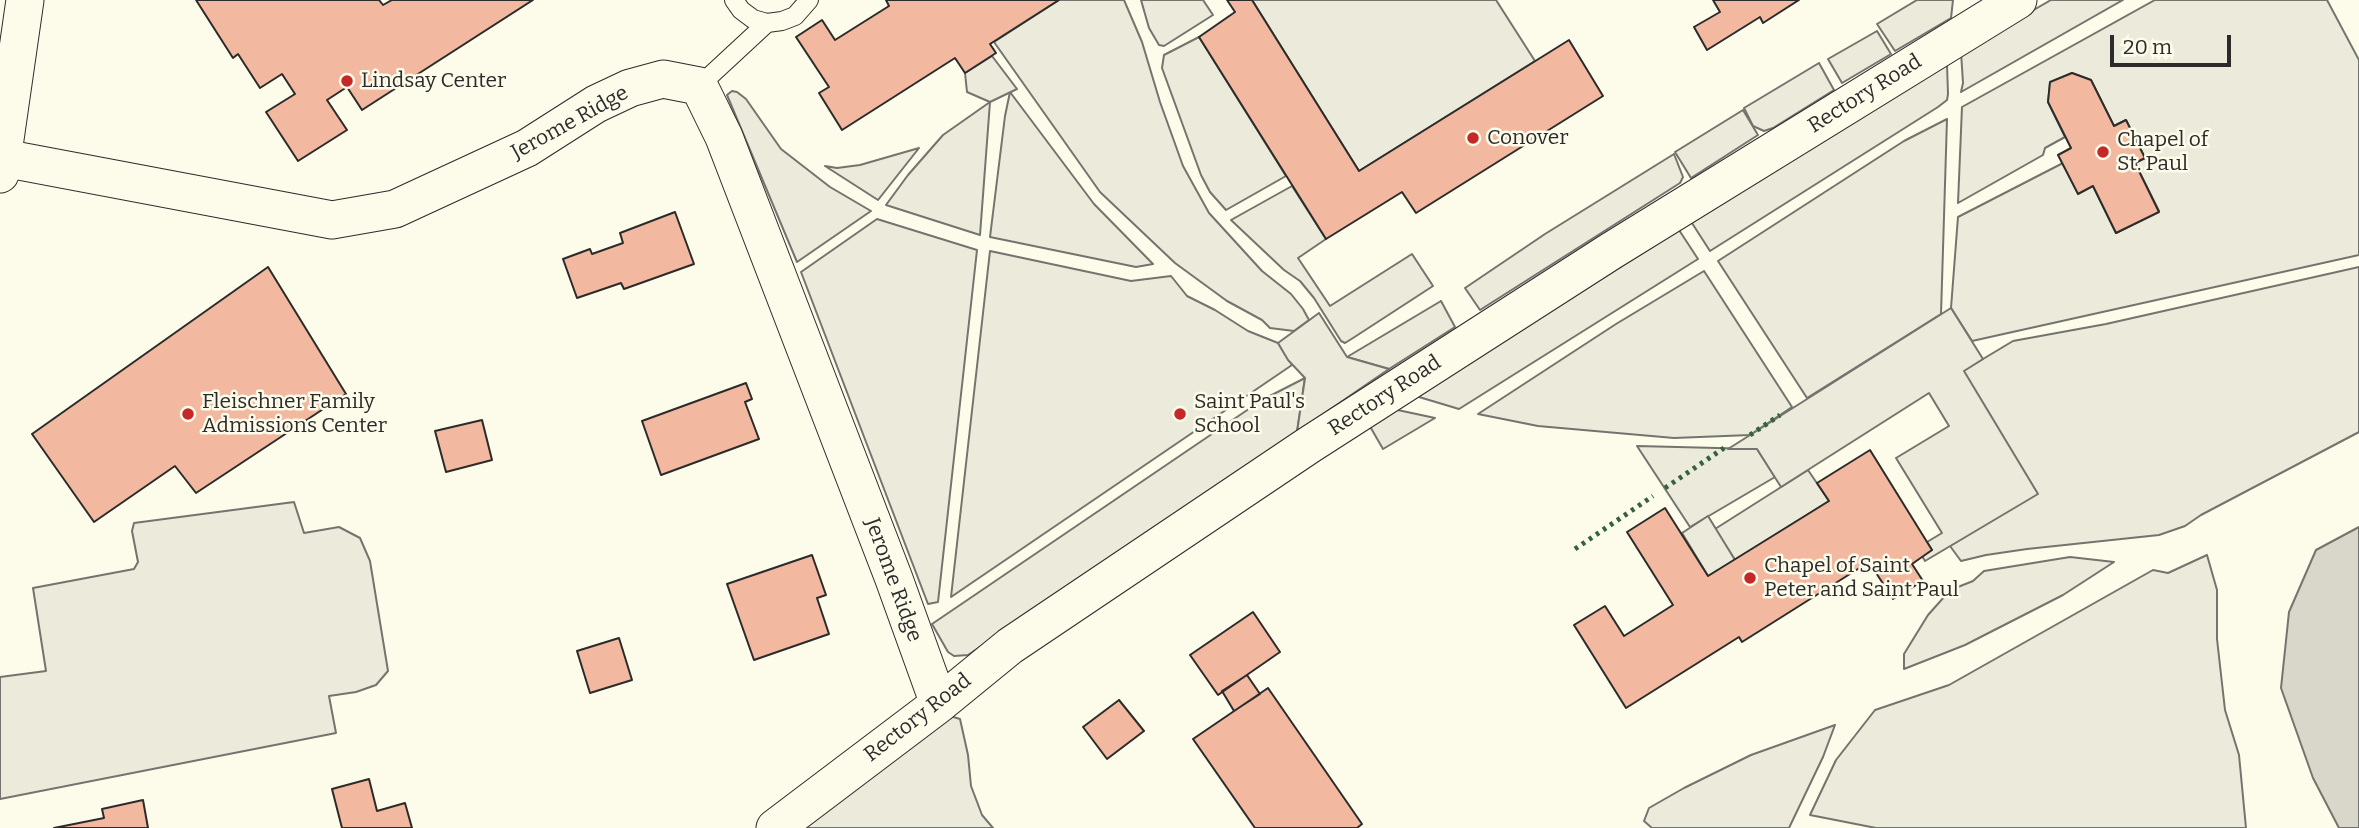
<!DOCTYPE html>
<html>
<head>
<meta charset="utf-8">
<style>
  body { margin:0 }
  #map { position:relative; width:2359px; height:828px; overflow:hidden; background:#fdfbea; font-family:Bitter,serif }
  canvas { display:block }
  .scale { position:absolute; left:2110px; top:35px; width:121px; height:32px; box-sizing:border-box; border:4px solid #2b2b2b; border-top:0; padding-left:9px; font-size:21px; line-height:24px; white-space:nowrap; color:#2b2b2b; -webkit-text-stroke:5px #fdfbea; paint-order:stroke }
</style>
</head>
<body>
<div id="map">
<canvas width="2359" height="828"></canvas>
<div class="scale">20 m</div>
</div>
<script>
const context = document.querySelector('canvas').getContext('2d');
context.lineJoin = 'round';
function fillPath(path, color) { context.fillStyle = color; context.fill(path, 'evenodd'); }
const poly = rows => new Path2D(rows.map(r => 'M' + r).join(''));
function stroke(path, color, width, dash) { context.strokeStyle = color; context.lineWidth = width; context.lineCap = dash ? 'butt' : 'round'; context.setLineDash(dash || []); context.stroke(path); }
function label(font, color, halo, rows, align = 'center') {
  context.font = font + ' Bitter,serif'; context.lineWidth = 5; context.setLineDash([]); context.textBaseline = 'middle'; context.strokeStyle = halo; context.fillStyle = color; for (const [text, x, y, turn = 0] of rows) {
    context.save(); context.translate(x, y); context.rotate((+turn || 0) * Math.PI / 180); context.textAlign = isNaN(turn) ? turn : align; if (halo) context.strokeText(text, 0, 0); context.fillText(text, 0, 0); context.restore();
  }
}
const green = poly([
  [1059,0,1124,0,1142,42,1160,102,1183,166,1209,213,1262,271,1291,294,1303,309,1309,320,1294,331,1270,328,1262,320,1227,301,1175,263,1100,192,994,42,1059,0],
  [1141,0,1203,0,1213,15,1164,46,1159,45,1149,28,1141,0],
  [1252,0,1496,0,1535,61,1359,171,1252,0],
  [1917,0,1953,0,1951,18,1895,51,1877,24,1917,0],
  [2051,0,2123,0,1961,92,1963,83,1961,52,2051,0],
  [2155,0,2327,0,2359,60,2359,255,1972,341,1951,308,1958,217,2063,163,2093,186,2116,233,2159,211,2135,163,2145,158,2126,120,2114,126,2091,80,2072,73,2050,83,2048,102,2065,137,2045,148,2043,155,1958,203,1962,107,2155,0],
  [1877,31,1891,54,1842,83,1828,59,1877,31],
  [1199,37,1286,176,1226,210,1210,192,1201,175,1162,68,1164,55,1199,37],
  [1819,63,1834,90,1773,128,1764,131,1753,126,1744,108,1819,63],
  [1947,64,1948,94,1947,100,1938,107,1710,251,1690,220,1947,64],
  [732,91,737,92,746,99,781,149,830,187,871,211,797,262,727,95,732,91],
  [1010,92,1094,204,1153,264,1136,267,990,237,1005,116,1010,92],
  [990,102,980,235,886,205,908,175,943,135,990,102],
  [1947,119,1941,314,1807,398,1718,261,1904,141,1947,119],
  [919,148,878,200,825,166,837,168,860,165,919,148],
  [1674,154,1683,177,1680,183,1480,310,1465,288,1545,234,1674,154],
  [1292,186,1326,239,1298,258,1330,306,1412,254,1433,286,1353,338,1345,343,1341,341,1314,298,1300,281,1284,270,1231,220,1292,186],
  [877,219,977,250,938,602,928,604,801,272,877,219],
  [1679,230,1698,259,1459,409,1419,397,1418,395,1679,230],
  [990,251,1131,281,1171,276,1187,296,1215,310,1248,331,1278,343,1292,365,951,597,990,251],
  [2359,267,2359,432,2201,515,2185,526,2159,535,2027,549,1986,555,1961,561,1950,546,2037,493,1963,371,2013,341,2106,324,2359,267],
  [1704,271,1792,407,1750,435,1674,438,1538,426,1478,414,1616,324,1704,271],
  [1441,301,1455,327,1389,369,1347,357,1441,301],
  [1305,378,1297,432,968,655,954,656,948,652,932,624,1262,400,1305,378],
  [1393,409,1435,418,1383,449,1368,423,1393,409],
  [1637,446,1757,449,1775,477,1690,527,1637,446],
  [1808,470,1829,501,1735,560,1715,529,1808,470],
  [2207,555,2217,590,2217,639,2225,710,2239,755,2246,828,1876,828,1810,815,1836,760,1875,710,1949,685,2153,570,2168,573,2207,555],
  [2070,557,2114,562,2063,595,1965,645,1904,669,1904,654,1928,615,1945,596,1958,587,1973,581,1984,571,2070,557],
  [950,716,960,719,968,755,971,786,982,815,993,828,803,828,950,716],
  [1835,725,1823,757,1789,828,1652,828,1644,821,1649,808,1684,788,1751,755,1835,725]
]);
const parking = poly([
  [992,56,1017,89,990,102,967,92,965,73,992,56],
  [1743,110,1758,135,1691,178,1675,152,1743,110],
  [1951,308,1983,359,1964,371,2038,494,1925,561,1922,556,1932,550,1927,542,1942,533,1896,458,1949,426,1929,393,1781,487,1757,449,1728,449,1951,308],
  [1319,313,1347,357,1389,369,1297,432,1305,378,1288,360,1278,343,1319,313],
  [294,502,304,533,339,527,360,538,370,561,388,671,376,685,356,692,329,696,336,733,0,799,0,677,46,671,33,588,134,569,138,562,132,531,134,523,294,502],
  [1708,516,1735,560,1708,576,1682,533,1708,516]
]);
const water = poly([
  [2359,527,2359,828,2339,828,2313,778,2281,688,2289,612,2316,550,2359,527]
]);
const building = poly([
  [196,0,379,0,383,5,392,0,533,0,362,110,347,87,327,100,347,130,298,161,266,112,295,94,282,74,260,88,238,54,233,58,196,0],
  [886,0,1059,0,990,44,996,53,965,73,955,58,842,130,819,93,829,87,796,37,822,20,835,40,889,6,886,0],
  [1227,0,1252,0,1359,171,1569,40,1603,96,1416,213,1402,192,1326,239,1199,37,1235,12,1227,0],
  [1713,0,1799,0,1763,23,1760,17,1707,50,1694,27,1720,12,1713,0],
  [2072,73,2091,80,2114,126,2126,120,2145,158,2135,163,2159,212,2116,233,2093,186,2078,194,2058,155,2071,148,2048,102,2050,82,2072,73],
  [675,212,694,264,624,289,621,283,577,298,563,259,590,249,592,254,623,243,620,233,675,212],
  [268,267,346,394,196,493,175,466,94,522,32,434,268,267],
  [746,383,752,399,745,402,759,439,661,475,642,421,746,383],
  [482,420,492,460,446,472,435,431,482,420],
  [1870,450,1932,550,1912,564,1923,581,1893,599,1869,562,1742,642,1739,637,1626,708,1574,625,1605,606,1624,636,1673,605,1627,532,1665,508,1708,576,1829,501,1817,483,1870,450],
  [812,555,826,595,817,598,829,634,754,660,727,584,812,555],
  [1253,612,1280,652,1218,695,1190,655,1253,612],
  [619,638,632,680,590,693,577,651,619,638],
  [1247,675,1260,694,1234,711,1222,691,1247,675],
  [1268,688,1362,824,1357,828,1255,828,1193,739,1268,688],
  [1119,700,1144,731,1107,759,1083,727,1119,700],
  [369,779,377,811,405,803,412,828,342,828,332,789,369,779],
  [143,800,148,828,54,828,104,818,102,809,143,800]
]);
const lane = poly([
  [734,0,741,10,753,19,767,23,782,21,795,16,809,0],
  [699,86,767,23]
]);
const street = poly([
  [3,158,332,220,395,209,527,148,596,104,630,88,663,79,699,86,724,137,894,579,939,704],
  [0,174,25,0],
  [775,828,939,704,1010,646,1309,445,1611,251,2018,0]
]);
const hedge = poly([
  [1750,435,1780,415],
  [1665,488,1724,448],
  [1575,549,1653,496]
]);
const markers = [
  [347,81,7,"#c62828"],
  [1473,138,7,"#c62828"],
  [2103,152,7,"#c62828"],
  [188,414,7,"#c62828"],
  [1180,414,7,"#c62828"],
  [1750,578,7,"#c62828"]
];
const poiNames = [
  ["Lindsay Center",361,81],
  ["Conover",1487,138],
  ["Chapel of",2117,140],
  ["St. Paul",2117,164],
  ["Fleischner Family",202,402],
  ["Admissions Center",202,426],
  ["Saint Paul's",1194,402],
  ["School",1194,426],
  ["Chapel of Saint",1764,566],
  ["Peter and Saint Paul",1764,590]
];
const streetNames = [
  ["Rectory Road",1865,94,-32],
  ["Jerome Ridge",570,123,-29],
  ["Rectory Road",1385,396,-33],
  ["Jerome Ridge",893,580,70],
  ["Rectory Road",918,718,-38]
];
fillPath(green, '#ecebdb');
stroke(green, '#74746e', 2);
fillPath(parking, '#eceadb');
stroke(parking, '#74746e', 2);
fillPath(water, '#d8d7c9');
stroke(water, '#74746e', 2);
fillPath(building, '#f2b8a0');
stroke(building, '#2b2b2b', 2);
stroke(lane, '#2b2b2b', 20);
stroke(street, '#2b2b2b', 39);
stroke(lane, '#fdfbea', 18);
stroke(street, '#fdfbea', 37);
stroke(hedge, '#34623c', 5, [3.5, 5]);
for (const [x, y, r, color] of markers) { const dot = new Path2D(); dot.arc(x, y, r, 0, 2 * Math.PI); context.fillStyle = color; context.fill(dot); stroke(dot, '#fdfbea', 2.5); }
label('21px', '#2b2b2b', '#fdfbea', poiNames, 'left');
label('21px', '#2b2b2b', '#fdfbea', streetNames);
</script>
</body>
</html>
